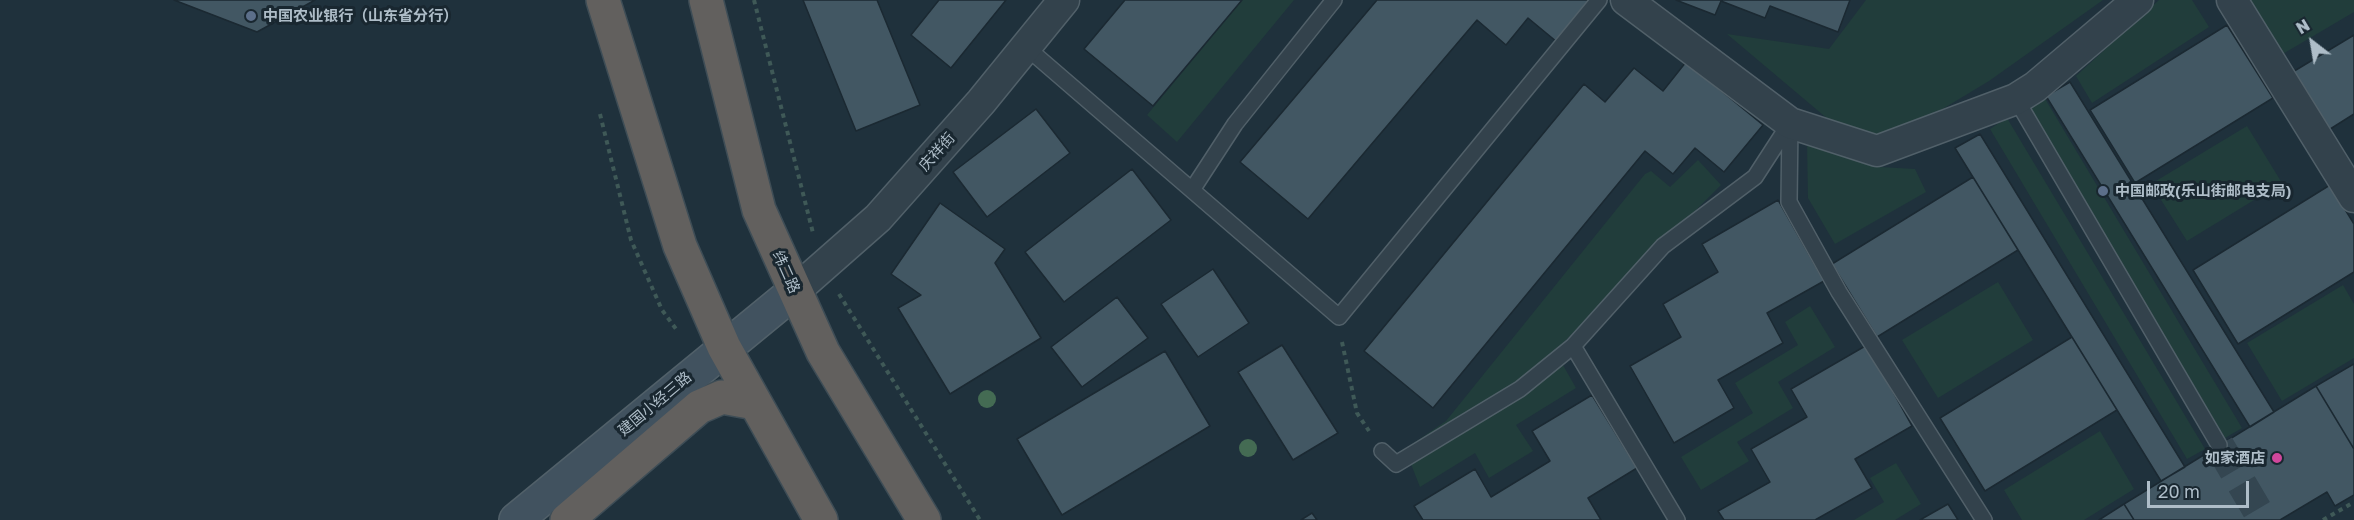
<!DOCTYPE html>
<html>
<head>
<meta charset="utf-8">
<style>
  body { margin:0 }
  #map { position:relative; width:2354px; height:520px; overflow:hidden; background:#1f313c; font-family:"Golos Text",sans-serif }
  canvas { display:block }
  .north { position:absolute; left:2282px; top:12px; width:60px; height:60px; -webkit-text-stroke:4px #192730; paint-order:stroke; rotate:329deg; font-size:16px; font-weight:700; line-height:24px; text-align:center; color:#aebdc8 }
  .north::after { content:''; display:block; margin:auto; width:21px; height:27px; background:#aebdc8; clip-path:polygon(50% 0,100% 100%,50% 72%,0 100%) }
  .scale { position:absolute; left:2147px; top:481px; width:102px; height:27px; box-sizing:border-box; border:3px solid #aebdc8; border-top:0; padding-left:8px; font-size:18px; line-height:21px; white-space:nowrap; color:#aebdc8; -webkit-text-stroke:4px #192730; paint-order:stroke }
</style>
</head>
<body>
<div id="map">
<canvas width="2354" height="520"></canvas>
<div class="north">N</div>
<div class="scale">20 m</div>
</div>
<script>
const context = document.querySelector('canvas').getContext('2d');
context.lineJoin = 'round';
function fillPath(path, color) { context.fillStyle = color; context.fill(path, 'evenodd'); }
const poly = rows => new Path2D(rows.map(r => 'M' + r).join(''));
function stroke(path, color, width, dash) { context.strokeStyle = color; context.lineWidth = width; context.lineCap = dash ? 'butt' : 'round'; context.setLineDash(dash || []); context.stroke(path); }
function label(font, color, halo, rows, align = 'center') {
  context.font = font + ' "Golos Text","Noto Sans SC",sans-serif'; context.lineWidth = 6; context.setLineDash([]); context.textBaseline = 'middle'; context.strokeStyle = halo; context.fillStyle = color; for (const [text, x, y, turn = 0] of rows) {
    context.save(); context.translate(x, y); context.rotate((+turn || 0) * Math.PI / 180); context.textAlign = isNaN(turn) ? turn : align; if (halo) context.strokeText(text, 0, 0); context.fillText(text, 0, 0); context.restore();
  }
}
const green = poly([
  [1242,0,1294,0,1177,142,1147,115],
  [1866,0,2103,0,1989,81,1896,137,1848,136,1727,34,1829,49],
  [2159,0,2192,0,2209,27,2092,103,2076,76],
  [2249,0,2354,0,2354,12,2281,55],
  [2044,97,2242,428,2225,438,2027,107],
  [2007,118,2205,449,2187,459,1990,129],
  [2247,126,2282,183,2187,241,2151,184],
  [1807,142,1880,167,1915,169,1926,192,1835,244,1808,198],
  [1698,160,1721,185,1555,351,1576,388,1516,425,1533,451,1489,478,1475,453,1420,487,1405,449,1446,421,1645,174,1651,171,1670,187],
  [1998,282,2033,340,1938,398,1902,340],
  [2343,285,2354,304,2354,358,2282,401,2247,343],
  [1810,306,1835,347,1778,382,1793,408,1737,442,1749,461,1701,490,1681,457,1753,413,1735,383,1798,345,1785,322],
  [2100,431,2134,489,2084,520,2022,520,2004,490],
  [1896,463,1921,504,1895,520,1854,520,1884,502,1870,478]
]);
const building = poly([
  [174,0,315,0,257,32,174,0],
  [803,0,877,0,920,105,856,131,803,0],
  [939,0,1006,0,951,68,911,35,939,0],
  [1125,0,1242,0,1153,106,1084,49,1125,0],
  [1377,0,1593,0,1557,42,1528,18,1506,45,1477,20,1308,219,1240,162,1377,0],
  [1676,0,1850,0,1838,32,1770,6,1765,18,1721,1,1715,15,1676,0],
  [2227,25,2273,98,2135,183,2090,110,2227,25],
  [2354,35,2354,114,2327,131,2291,73,2354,35],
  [1686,62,1763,125,1724,172,1695,148,1673,174,1645,151,1433,408,1364,351,1584,84,1605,102,1634,68,1663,91,1686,62],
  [2070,82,2274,412,2250,427,2046,96,2070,82],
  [1036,109,1070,153,987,217,953,172,1036,109],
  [1980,134,2185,467,2161,481,1955,148,1980,134],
  [1132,169,1171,220,1064,302,1025,252,1132,169],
  [1973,177,2018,250,1877,337,1832,264,1973,177],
  [2330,185,2354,224,2354,272,2238,344,2193,270,2330,185],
  [1778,200,1824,281,1767,313,1783,343,1718,380,1734,408,1674,443,1630,366,1681,337,1663,304,1718,272,1702,244,1778,200],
  [940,203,1005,249,995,263,1041,338,950,394,898,308,921,295,891,274,940,203],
  [1213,269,1249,323,1198,357,1161,304,1213,269],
  [1117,297,1148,338,1082,387,1051,347,1117,297],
  [2072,337,2117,410,1985,491,1940,418,2072,337],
  [1282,345,1338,433,1293,460,1238,372,1282,345],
  [1867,345,1912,426,1855,459,1872,488,1815,520,1724,520,1718,511,1770,482,1751,449,1807,417,1791,389,1867,345],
  [1165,351,1210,426,1062,515,1017,439,1165,351],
  [2354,364,2354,449,2316,386,2354,364],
  [2316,386,2354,449,2354,495,2335,506,2327,492,2280,520,2134,520,2124,504,2316,386],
  [1592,395,1637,468,1588,498,1601,520,1423,520,1414,506,1475,469,1491,497,1550,461,1532,431,1592,395],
  [1948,504,1958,520,1920,520,1948,504],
  [2124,504,2134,520,2099,520,2124,504],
  [1312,513,1317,520,1301,520,1312,513]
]);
const minorTunnel = poly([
  [2219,445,2263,520]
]);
const path = poly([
  [754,0,813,233],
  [600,114,631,240,662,310,676,329],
  [839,294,980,520],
  [1342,342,1357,413,1369,431],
  [2323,520,2354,502]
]);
const service = poly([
  [1026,47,1339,317,1599,0],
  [2016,99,2219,445],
  [1790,123,1789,202,1839,292,1984,520],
  [1192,190,1235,124,1334,0],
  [1382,451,1396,464,1520,389,1573,346],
  [1677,520,1573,346,1663,246,1755,177,1790,123]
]);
const minor = poly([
  [1626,0,1790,123,1877,151,2016,99,2035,87,2138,0],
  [2232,0,2354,197],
  [795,291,878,218,981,102,1064,0]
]);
const secondary = poly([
  [516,520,795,291]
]);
const trunk = poly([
  [603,0,680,246,724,347,821,520],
  [706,0,759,210,823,352,924,520],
  [567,520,699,407,722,397,755,403]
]);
const trees = [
  [987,399],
  [1248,448]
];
const markers = [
  [251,16,6,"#5c6f8a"],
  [2103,191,6,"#5c6f8a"],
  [2277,458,6,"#d1479c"]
];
const poiNames = [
  ["中国农业银行（山东省分行）",263,16],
  ["中国邮政(乐山街邮电支局)",2115,191],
  ["如家酒店",2265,458,"right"]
];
const streetNames = [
  ["庆祥街",937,152,-48],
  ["纬二路",786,272,66],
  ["建国小经三路",655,404,-40]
];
fillPath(green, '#213d3b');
fillPath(building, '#425763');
stroke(building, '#1b2932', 1.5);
stroke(minorTunnel, '#344651', 30, [30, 15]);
stroke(service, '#516069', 18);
stroke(minor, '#516069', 33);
stroke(secondary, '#516069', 36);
stroke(trunk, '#3e4d56', 36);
stroke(path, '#3f5957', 4, [4.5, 4.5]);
stroke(service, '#33424c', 15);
stroke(minor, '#33424c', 30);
stroke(secondary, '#41525f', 33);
stroke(trunk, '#62605e', 33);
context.fillStyle = '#446b53';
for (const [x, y] of trees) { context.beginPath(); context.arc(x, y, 9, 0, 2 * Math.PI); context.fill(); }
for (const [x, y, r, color] of markers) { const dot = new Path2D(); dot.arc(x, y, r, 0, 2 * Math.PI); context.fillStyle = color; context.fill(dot); stroke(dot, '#192730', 2); }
label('bold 15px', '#aebdc8', '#192730', poiNames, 'left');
label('15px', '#aebdc8', '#192730', streetNames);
</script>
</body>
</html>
